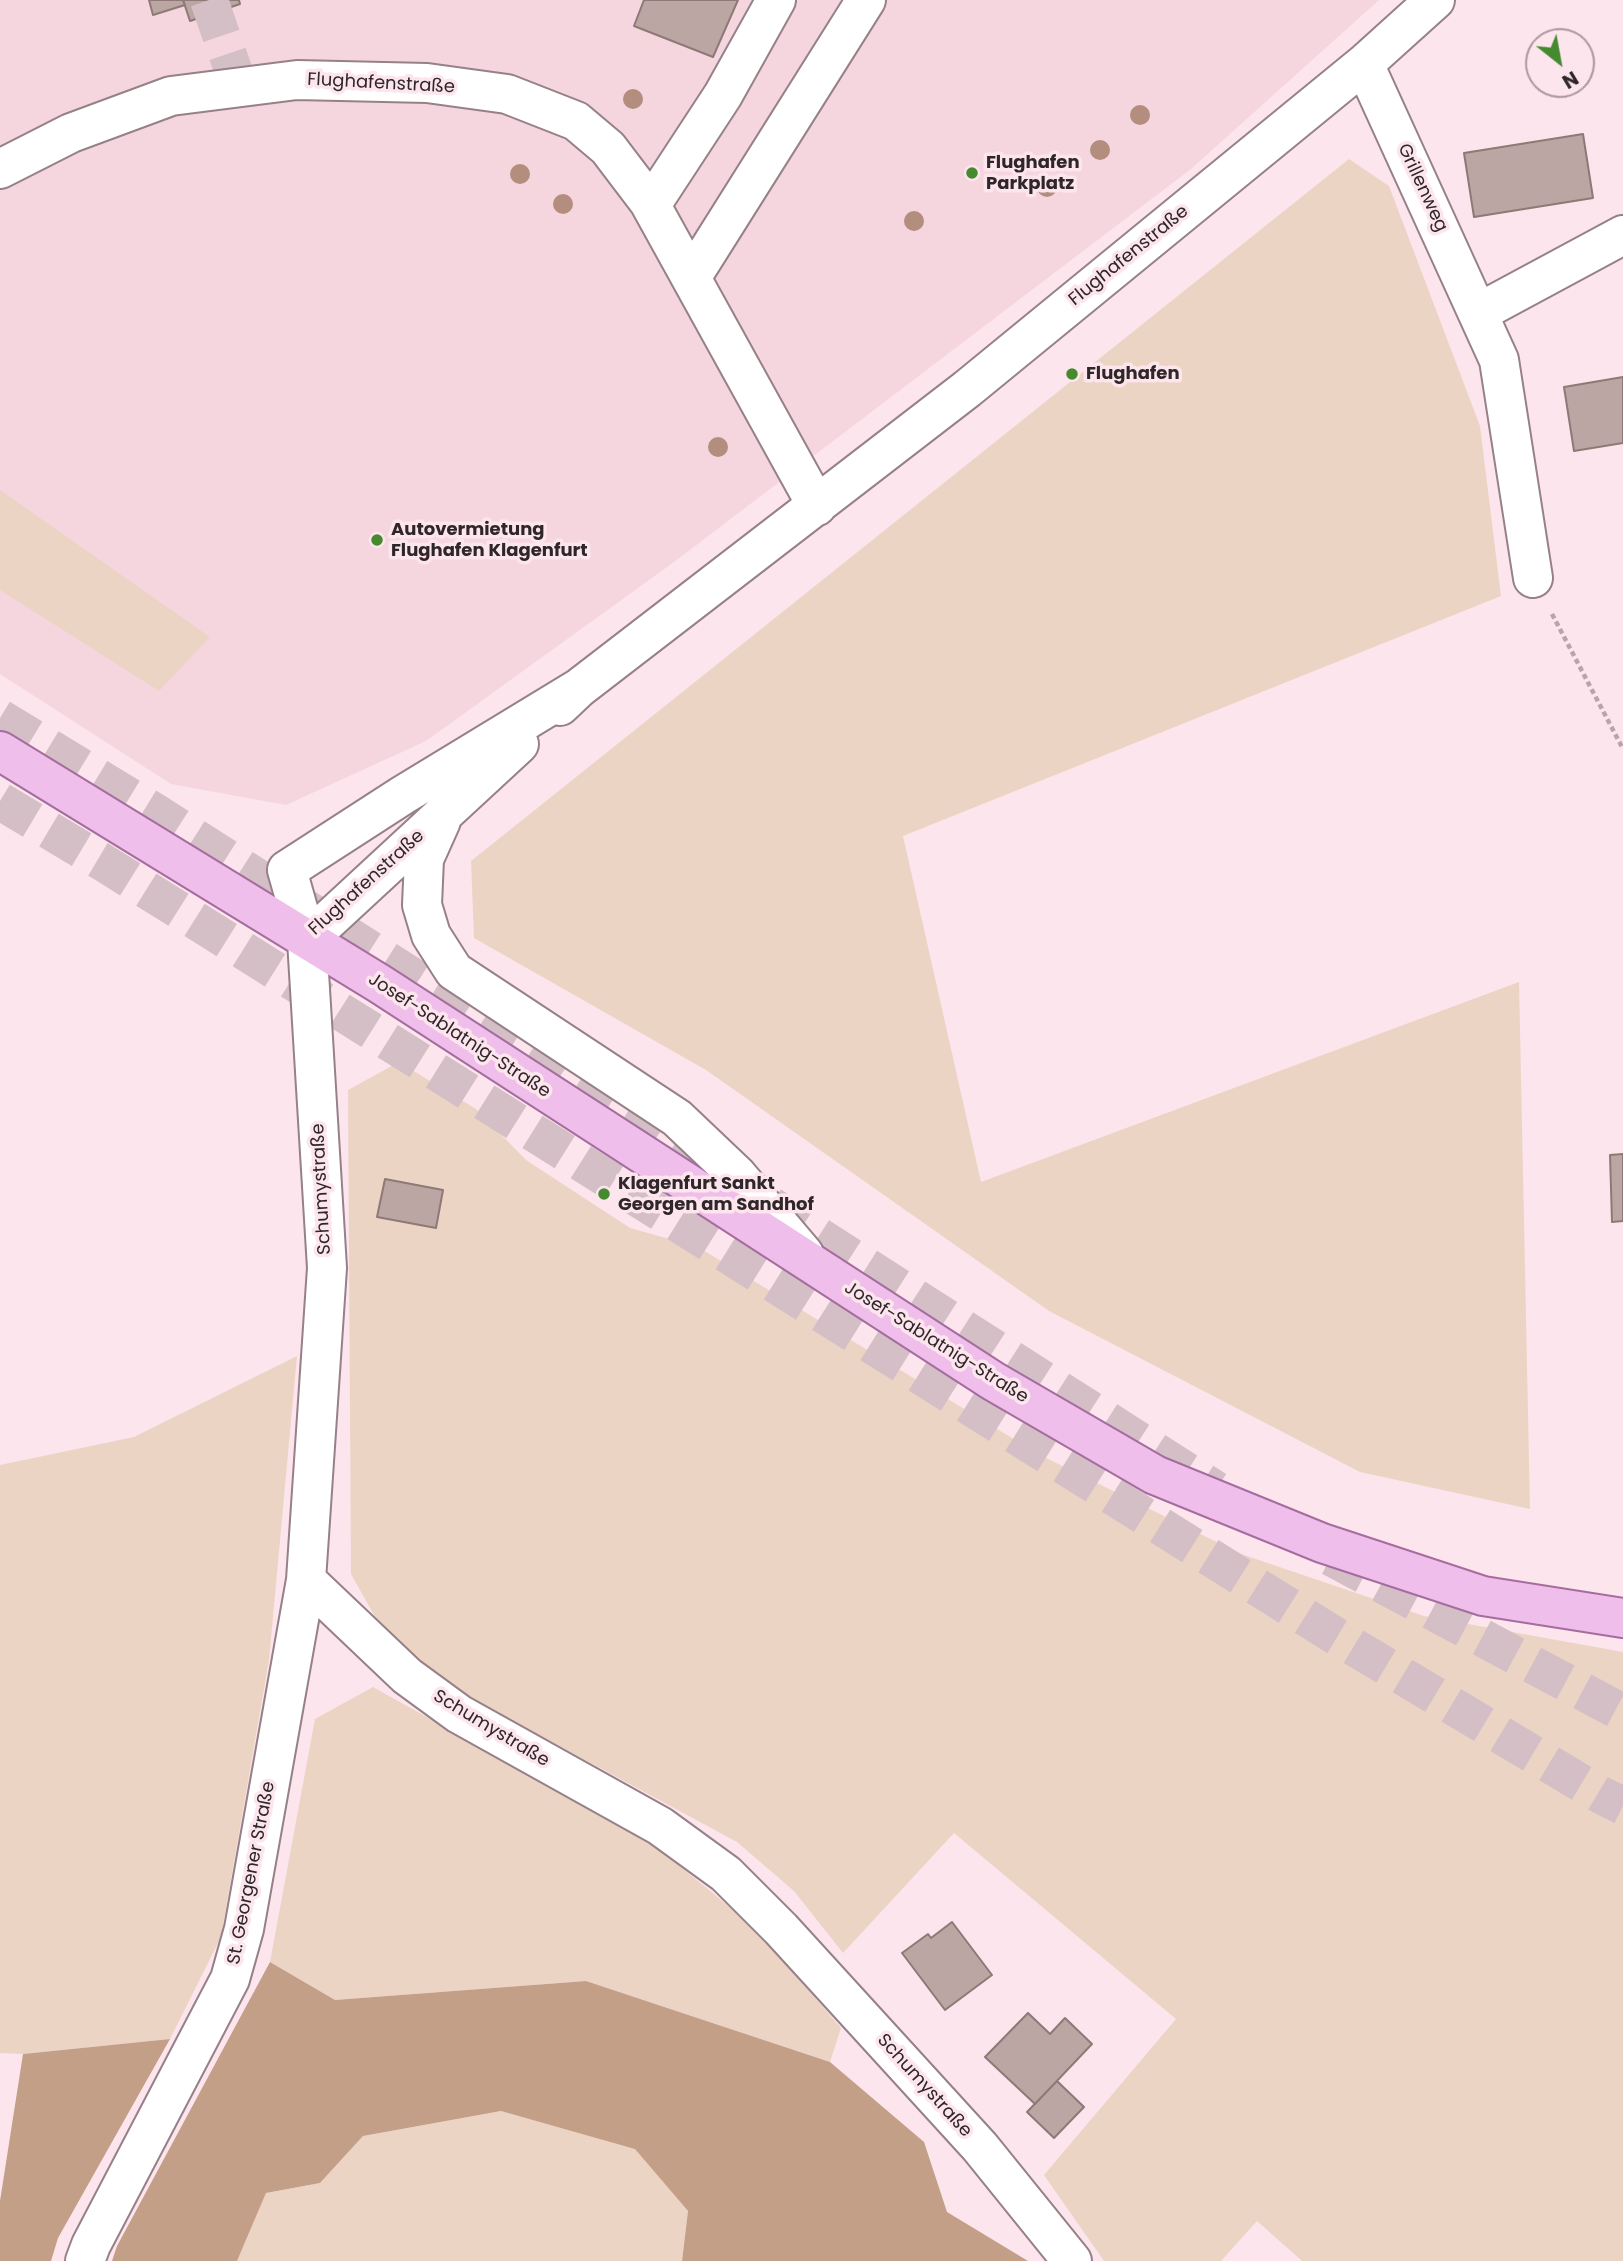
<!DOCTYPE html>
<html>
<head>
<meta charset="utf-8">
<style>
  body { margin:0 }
  #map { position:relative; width:1623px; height:2261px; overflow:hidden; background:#fce5ec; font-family:Poppins,sans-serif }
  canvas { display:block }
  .north { position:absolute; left:1525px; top:28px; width:70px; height:70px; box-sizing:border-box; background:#fce5ec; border:2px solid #aa999e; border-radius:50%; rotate:149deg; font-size:19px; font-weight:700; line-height:28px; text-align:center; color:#2e2629 }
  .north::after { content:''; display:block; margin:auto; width:24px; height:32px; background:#458a2f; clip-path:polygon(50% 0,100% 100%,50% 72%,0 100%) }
</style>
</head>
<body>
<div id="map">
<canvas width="1623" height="2261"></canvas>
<div class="north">N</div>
</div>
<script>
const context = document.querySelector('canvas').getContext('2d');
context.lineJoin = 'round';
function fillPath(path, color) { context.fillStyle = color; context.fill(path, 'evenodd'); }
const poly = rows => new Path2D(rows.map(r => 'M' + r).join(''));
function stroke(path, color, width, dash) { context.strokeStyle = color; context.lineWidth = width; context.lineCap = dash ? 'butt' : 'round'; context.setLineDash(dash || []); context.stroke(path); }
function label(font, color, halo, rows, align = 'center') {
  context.font = font + ' Poppins,sans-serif'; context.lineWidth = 7; context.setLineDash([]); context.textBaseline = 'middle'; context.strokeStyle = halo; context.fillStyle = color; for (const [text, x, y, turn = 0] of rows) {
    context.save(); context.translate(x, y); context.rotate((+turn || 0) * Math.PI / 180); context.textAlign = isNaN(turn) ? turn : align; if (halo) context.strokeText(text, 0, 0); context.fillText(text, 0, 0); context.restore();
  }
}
const built = poly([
  [0,0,1379,0,1191,169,674,562,426,741,286,805,171,784,0,674]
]);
const green = poly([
  [1349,159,1389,186,1480,426,1501,596,903,836,981,1182,1519,982,1530,1509,1360,1472,1049,1311,706,1070,474,938,471,861],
  [0,490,210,637,159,691,0,590],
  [399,1062,476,1109,526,1160,630,1228,698,1247,1040,1455,1241,1554,1424,1616,1623,1652,1623,2261,1302,2261,1257,2221,1221,2261,1104,2261,1044,2175,1176,2019,954,1833,843,1953,794,1891,737,1842,439,1681,384,1633,351,1574,348,1090],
  [297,1356,269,1660,221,1937,170,2039,23,2054,0,2053,0,1465,134,1437],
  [373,1687,649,1841,753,1926,841,2028,830,2062,586,1981,335,2000,270,1962,315,1719],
  [501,2111,635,2148,688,2211,682,2261,237,2261,266,2193,320,2183,363,2136]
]);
const forest = poly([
  [270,1962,335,2000,586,1981,830,2062,924,2142,947,2212,1028,2261,682,2261,688,2211,635,2149,501,2111,363,2136,320,2183,266,2193,237,2261,112,2261,117,2246],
  [170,2039,58,2238,51,2261,0,2261,0,2201,23,2054]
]);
const building = poly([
  [149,0,183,0,185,5,153,15,149,0],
  [183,0,239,0,240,4,190,21,183,0],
  [644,0,738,0,713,57,634,26,644,0],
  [1583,134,1593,198,1474,217,1464,153,1583,134],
  [1623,377,1623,443,1574,451,1564,387,1623,377],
  [1623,1154,1623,1221,1612,1222,1610,1155,1623,1154],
  [385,1179,443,1190,436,1228,377,1217,385,1179],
  [952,1922,992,1975,945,2010,902,1953,928,1934,931,1938,952,1922],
  [1028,2013,1050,2034,1065,2018,1092,2044,1035,2104,985,2057,1028,2013],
  [1057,2081,1084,2107,1054,2138,1027,2112,1057,2081]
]);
const minorTunnel = poly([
  [209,0,239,87]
]);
const highwayTunnel = poly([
  [0,718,158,814,1216,1490],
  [0,801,104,863,1334,1635,1601,1795,1623,1806],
  [1331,1557,1623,1713]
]);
const path = poly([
  [1552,614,1623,749]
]);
const minor = poly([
  [1364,64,1499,360,1533,578],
  [0,169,71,133,171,96,297,80,427,83,507,94,576,121,608,148,649,202,817,506],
  [651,205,723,95,776,0],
  [691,278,866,0],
  [1478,313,1623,235],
  [579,688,403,795,287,870,307,940,327,1268,306,1580,407,1676,459,1714,660,1826,726,1874,781,1929,980,2147,1072,2261],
  [560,706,579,688,967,389,1364,64,1435,0],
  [441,821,424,859,422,905,431,935,454,971,677,1118,737,1175,804,1254],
  [307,940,519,744],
  [85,2261,91,2245,230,1979,244,1929,306,1580]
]);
const major = poly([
  [0,751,380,984,993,1381,1155,1475,1322,1543,1483,1596,1623,1618]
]);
const trees = [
  [633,99],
  [1140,115],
  [1100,150],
  [520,174],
  [1047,187],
  [563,204],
  [914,221],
  [718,447]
];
const markers = [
  [972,173,7,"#458a2f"],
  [1072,374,7,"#458a2f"],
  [377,540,7,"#458a2f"],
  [604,1194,7,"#458a2f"]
];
const streetNames = [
  ["Flughafenstraße",381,84,3],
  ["Grillenweg",1422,188,65],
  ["Flughafenstraße",1129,256,-39],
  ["Flughafenstraße",367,883,-42],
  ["Josef-Sablatnig-Straße",459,1036,33],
  ["Schumystraße",322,1189,-93],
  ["Josef-Sablatnig-Straße",936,1343,32],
  ["Schumystraße",491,1729,31],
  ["St. Georgener Straße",252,1873,-79],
  ["Schumystraße",924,2086,48]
];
const poiNames = [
  ["Flughafen",986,163],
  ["Parkplatz",986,184],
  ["Flughafen",1086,374],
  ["Autovermietung",391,530],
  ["Flughafen Klagenfurt",391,551],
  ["Klagenfurt Sankt",618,1184],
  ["Georgen am Sandhof",618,1205]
];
fillPath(built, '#f5d6df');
fillPath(green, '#ecd4c5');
fillPath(forest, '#c39f88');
fillPath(building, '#bca6a3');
stroke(building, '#8e7977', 2);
stroke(minorTunnel, '#d3bfc5', 38, [38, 19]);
stroke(highwayTunnel, '#d3bfc5', 38, [38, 19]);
stroke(minor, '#968188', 42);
stroke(major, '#a56d9f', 42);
stroke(path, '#b7a5aa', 4.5, [5, 3.5]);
stroke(minor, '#fff', 38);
stroke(major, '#efbeeb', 38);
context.fillStyle = '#b38e7e';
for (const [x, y] of trees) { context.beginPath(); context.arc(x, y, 10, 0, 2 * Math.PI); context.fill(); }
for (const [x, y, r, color] of markers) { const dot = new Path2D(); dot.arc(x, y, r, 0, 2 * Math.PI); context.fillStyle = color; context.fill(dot); stroke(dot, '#fce5ec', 2.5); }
label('18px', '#2e2629', '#fce5ec', streetNames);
label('bold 18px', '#2e2629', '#fce5ec', poiNames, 'left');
</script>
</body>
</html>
